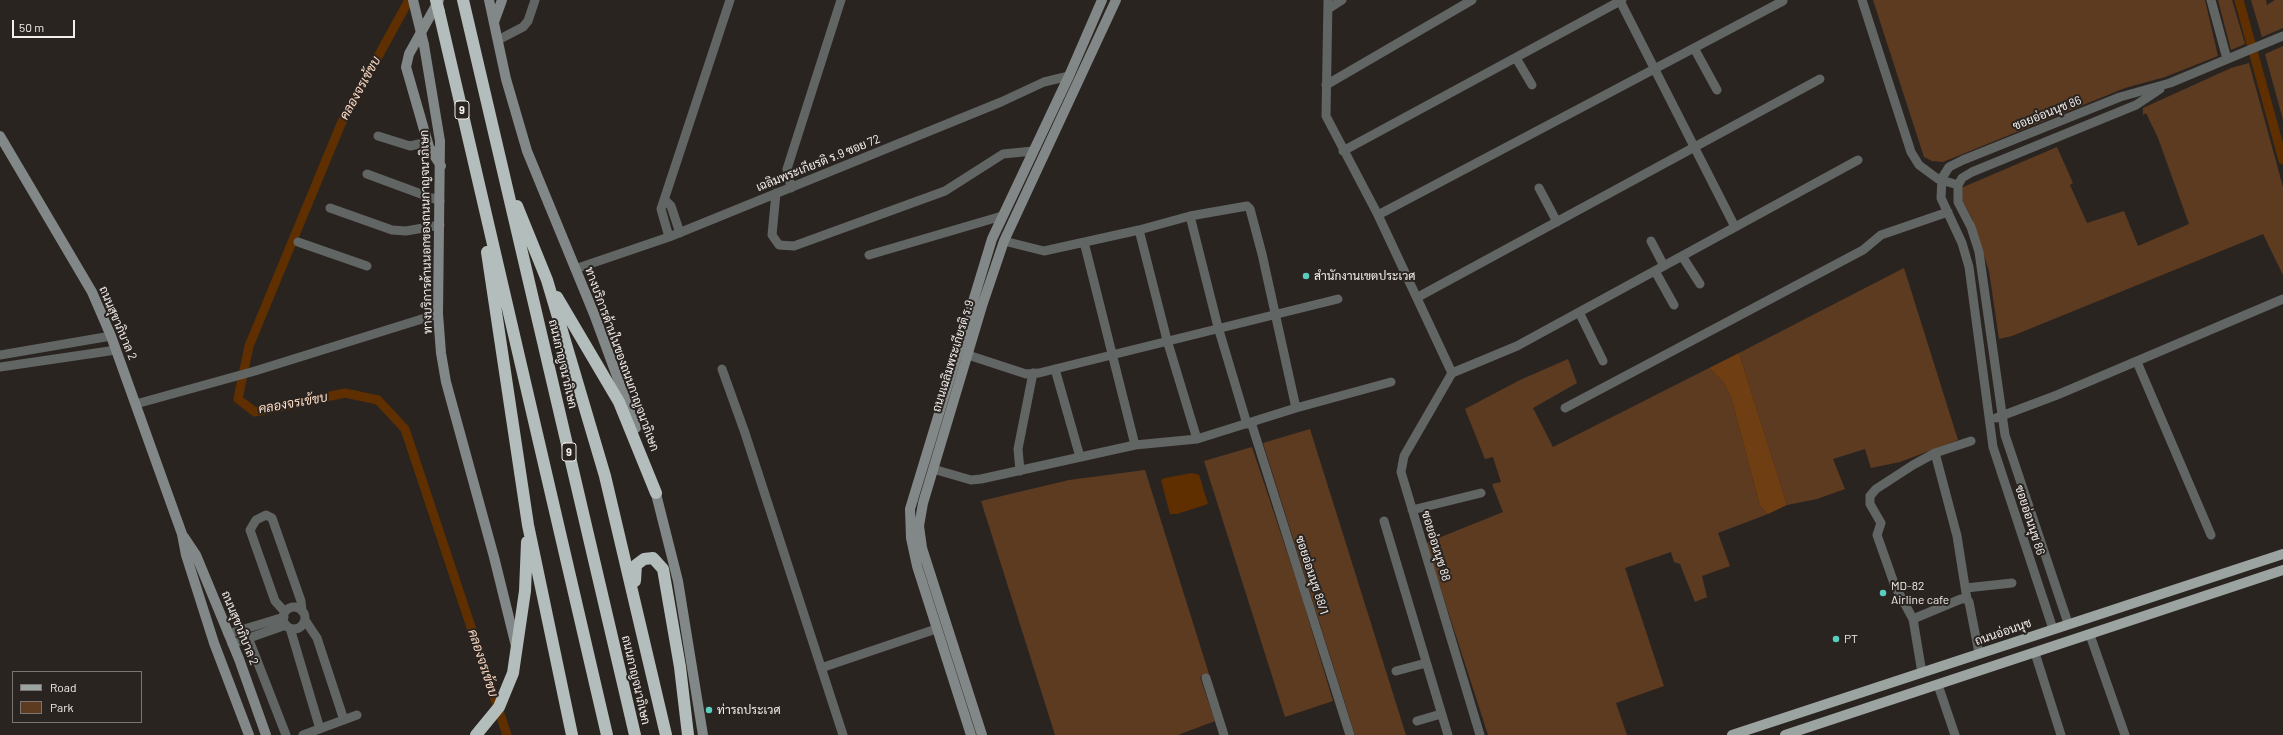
<!DOCTYPE html>
<html>
<head>
<meta charset="utf-8">
<style>
  body { margin:0 }
  #map { position:relative; width:2283px; height:735px; overflow:hidden; background:#2a2421; font-family:Barlow,sans-serif }
  canvas { display:block }
  .legend { position:absolute; left:12px; top:671px; width:130px; height:52px; box-sizing:border-box; background:#2a2421; border:1px solid #7a7572; margin:0; padding:5px 7px; list-style:none; font-size:12px; color:#f2eeeb }
  .legend li { display:flex; align-items:center; gap:8px; height:20px }
  .legend b { width:20px; border:1px solid #7a7572 }
  .scale { position:absolute; left:12px; top:20px; width:63px; height:18px; box-sizing:border-box; border:2px solid #f2eeeb; border-top:0; padding-left:5px; font-size:12px; line-height:14px; white-space:nowrap; color:#f2eeeb; -webkit-text-stroke:3px #2a2421; paint-order:stroke }
</style>
</head>
<body>
<div id="map">
<canvas width="2283" height="735"></canvas>
<ul class="legend">
<li><b style="height:5px;background:#9ca4a2"></b>Road</li>
<li><b style="height:11px;background:#5d3b21"></b>Park</li>
</ul>
<div class="scale">50 m</div>
</div>
<script>
const context = document.querySelector('canvas').getContext('2d');
context.lineJoin = 'round';
function fillPath(path, color) { context.fillStyle = color; context.fill(path, 'evenodd'); }
const poly = rows => new Path2D(rows.map(r => 'M' + r).join(''));
function stroke(path, color, width, dash) { context.strokeStyle = color; context.lineWidth = width; context.lineCap = dash ? 'butt' : 'round'; context.setLineDash(dash || []); context.stroke(path); }
function label(font, color, halo, rows, align = 'center') {
  context.font = font + ' Barlow,Sarabun,sans-serif'; context.lineWidth = 4; context.setLineDash([]); context.textBaseline = 'middle'; context.strokeStyle = halo; context.fillStyle = color; for (const [text, x, y, turn = 0] of rows) {
    context.save(); context.translate(x, y); context.rotate((+turn || 0) * Math.PI / 180); context.textAlign = isNaN(turn) ? turn : align; if (halo) context.strokeText(text, 0, 0); context.fillText(text, 0, 0); context.restore();
  }
}
const green = poly([
  [1873,0,2205,0,2218,56,2165,77,2125,88,1943,162,1932,161,1924,157],
  [2218,0,2232,0,2245,44,2231,50],
  [2251,0,2266,0,2267,5,2275,0,2283,0,2283,28,2262,37],
  [2283,46,2283,120,2265,54],
  [2249,63,2283,187,2283,275,2263,234,2012,336,1999,339,1989,271,1972,218,1961,199,1961,188,2057,147,2073,183,2070,185,2087,223,2124,211,2138,246,2189,224,2158,138,2146,113,2143,115,2143,108,2231,68],
  [1904,268,1958,440,1900,462,1871,468,1865,449,1833,459,1845,489,1817,499,1787,505,1739,353],
  [1568,359,1577,383,1533,408,1553,447,1709,368,1724,383,1731,397,1760,506,1768,514,1718,533,1730,566,1702,576,1707,597,1695,602,1680,564,1674,562,1671,552,1625,568,1664,686,1616,703,1627,735,1488,735,1426,543,1503,512,1492,484,1501,482,1493,457,1485,459,1465,409,1520,380],
  [1310,429,1406,735,1355,735,1263,443],
  [1252,447,1299,588,1333,701,1285,717,1204,461],
  [1145,470,1209,674,1200,677,1215,721,1178,735,1055,735,981,501,1069,480]
]);
const forest = poly([
  [1739,353,1787,505,1768,514,1760,506,1731,397,1724,383,1709,368]
]);
const water = poly([
  [1192,473,1199,475,1208,504,1177,514,1170,514,1161,480,1165,478]
]);
const canal = poly([
  [409,0,341,124,249,346,238,399,255,412,345,393,378,400,405,429,507,735],
  [2239,0,2283,160]
]);
const street = poly([
  [1328,0,1326,116,1378,215,1452,373],
  [1862,0,1911,152,1919,165,1938,179,1958,185],
  [2211,0,2227,59],
  [1620,1,1735,227],
  [1328,9,1342,0],
  [498,40,523,27,528,21,535,0],
  [1694,48,1717,90],
  [1516,58,1532,85],
  [1326,85,1472,0],
  [378,136,410,146,428,142],
  [1343,151,1622,0],
  [367,174,440,201],
  [791,188,787,169,841,0],
  [1539,188,1557,222],
  [776,193,772,235,779,245,794,246,945,191,1003,154,1033,151],
  [665,200,671,206,680,233],
  [330,208,392,230,406,231,440,225],
  [1378,215,1783,1],
  [1190,216,1218,327,1247,424],
  [1139,230,1167,340,1197,439],
  [669,237,661,209,730,0],
  [1004,241,1044,251,1139,230,1190,216,1247,206,1250,209,1262,254,1296,408],
  [1651,241,1664,266],
  [298,242,367,266],
  [1084,242,1135,445],
  [869,255,1002,216],
  [1682,256,1700,284],
  [575,269,669,237,1001,102,1044,82,1069,76],
  [1655,271,1674,305],
  [1418,297,1820,79],
  [1579,312,1603,361],
  [0,355,111,336],
  [968,355,1026,374,1039,373,1338,299],
  [2137,362,2211,535],
  [0,367,116,350],
  [722,369,745,433,843,735],
  [1055,369,1080,457],
  [1452,373,1517,346,1858,160],
  [1452,373,1404,456,1401,472,1480,735],
  [136,404,255,371,438,314],
  [1565,408,1863,250,1881,235,1948,212],
  [1996,418,2057,395,2283,299],
  [1251,422,1350,735],
  [1935,453,1957,536,1967,599],
  [933,469,971,480,981,479,1135,445,1197,439,1296,408,1391,382],
  [1020,471,1018,449,1033,373],
  [1412,510,1481,493],
  [1384,521,1448,735],
  [1966,588,2012,583],
  '283 618a11 11 0 1 1 22 0a11 11 0 1 1-22 0Z',
  [285,612,275,601,250,530,256,520,266,515,272,518,301,601,302,611],
  [1913,619,1895,586,1877,535,1881,523,1870,504,1870,496,1876,489,1913,465,1935,453,1971,441],
  [305,620,317,638,344,720],
  [2068,623,2005,435,1979,252,1971,227,1958,202,1958,185,1962,178,1972,172,2136,105,2160,89],
  [290,628,320,729],
  [2053,629,1993,447,1969,267,1962,243,1941,198,1942,178,1949,167,1963,160,2120,97,2170,83,2283,36],
  [228,634,284,617],
  [2090,635,2125,735],
  [249,640,286,735],
  [232,644,286,625],
  [2035,653,2061,735],
  [821,668,936,629],
  [1396,671,1426,663],
  [1922,673,1913,619,1961,599,1967,599,1969,602,1979,653],
  [1206,678,1224,735],
  [1938,685,1955,735],
  [1417,721,1441,714],
  [303,735,357,715]
]);
const secondary = poly([
  [439,0,409,54,406,67,429,147,441,166],
  [489,0,506,79,527,151,594,314,636,428],
  [494,22,502,0],
  [424,45,440,141,438,314,441,353,446,382,494,557,516,646],
  [0,136,92,292,111,336,182,534,186,555,214,643,249,735],
  [654,486,678,581,703,735],
  [184,537,196,555,239,659,266,735],
  [971,735,917,566,911,538,910,509,992,239,1069,76,1102,0],
  [982,735,922,548,919,526,923,503,982,306,1004,241,1116,0]
]);
const primary = poly([
  [1732,735,2283,554],
  [1785,735,2283,570]
]);
const highway = poly([
  [463,0,635,735],
  [439,12,607,735],
  [517,206,547,280,605,476,666,735],
  [487,252,528,525,572,735],
  [557,297,619,402,656,493],
  [635,581,636,565,644,559,653,558,663,569,680,667,688,735],
  [476,735,499,707,513,673,525,591,527,542]
]);
const secondaryBridge = poly([
  [413,0,424,45]
]);
const highwayBridge = poly([
  [436,0,439,12]
]);
const markers = [
  [1306,276,4,"#59cebe"],
  [1883,593,4,"#59cebe"],
  [1836,639,4,"#59cebe"],
  [709,710,4,"#59cebe"]
];
const shields = [
  [462,110,14],
  [569,452,14]
];
const shieldNames = [
  ["9",462,110],
  ["9",569,452]
];
const streetNames = [
  ["ซอยอ่อนนุช 86",2047,113,-22],
  ["เฉลิมพระเกียรติ ร.9 ซอย 72",818,163,-22],
  ["ทางบริการด้านนอกของถนนกาญจนาภิเษก",426,232,-91],
  ["ถนนสุขาภิบาล 2",118,323,67],
  ["ถนนเฉลิมพระเกียรติ ร.9",953,356,-73],
  ["ทางบริการด้านในของถนนกาญจนาภิเษก",622,359,70],
  ["ถนนกาญจนาภิเษก",563,364,77],
  ["ซอยอ่อนนุช 86",2030,520,72],
  ["ซอยอ่อนนุช 88",1436,546,73],
  ["ซอยอ่อนนุช 88/1",1312,575,72],
  ["ถนนสุขาภิบาล 2",240,628,68],
  ["ถนนอ่อนนุช",2003,632,-19],
  ["ถนนกาญจนาภิเษก",636,680,77]
];
const poiNames = [
  ["สำนักงานเขตประเวศ",1314,276],
  ["MD-82",1891,586],
  ["Airline cafe",1891,600],
  ["PT",1844,639],
  ["ท่ารถประเวศ",717,710]
];
const waterNames = [
  ["คลองจรเข้ขบ",360,88,-61],
  ["คลองจรเข้ขบ",293,403,-10],
  ["คลองจรเข้ขบ",483,663,72]
];
fillPath(green, '#5d3b21');
fillPath(forest, '#703e13');
fillPath(water, '#602f00');
stroke(canal, '#602f00', 9);
stroke(street, '#616564', 9);
stroke(secondary, '#828887', 10);
stroke(primary, '#9ca4a2', 10);
stroke(highway, '#b3bdbb', 12);
stroke(secondaryBridge, '#828887', 10);
stroke(highwayBridge, '#b3bdbb', 12);
for (const [x, y, r, color] of markers) { const dot = new Path2D(); dot.arc(x, y, r, 0, 2 * Math.PI); context.fillStyle = color; context.fill(dot); stroke(dot, '#2a2421', 1.5); }
for (const [x, y, w] of shields) { const box = new Path2D(); box.roundRect(x - w / 2, y - 9, w, 18, 3); context.fillStyle = '#2a2421'; context.fill(box); stroke(box, '#f2eeeb', 1); }
label('bold 11px', '#f2eeeb', null, shieldNames);
label('12px', '#f2eeeb', '#2a2421', streetNames);
label('12px', '#f2eeeb', '#2a2421', poiNames, 'left');
label('italic 13px', '#fad9c3', '#2a2421', waterNames);
</script>
</body>
</html>
